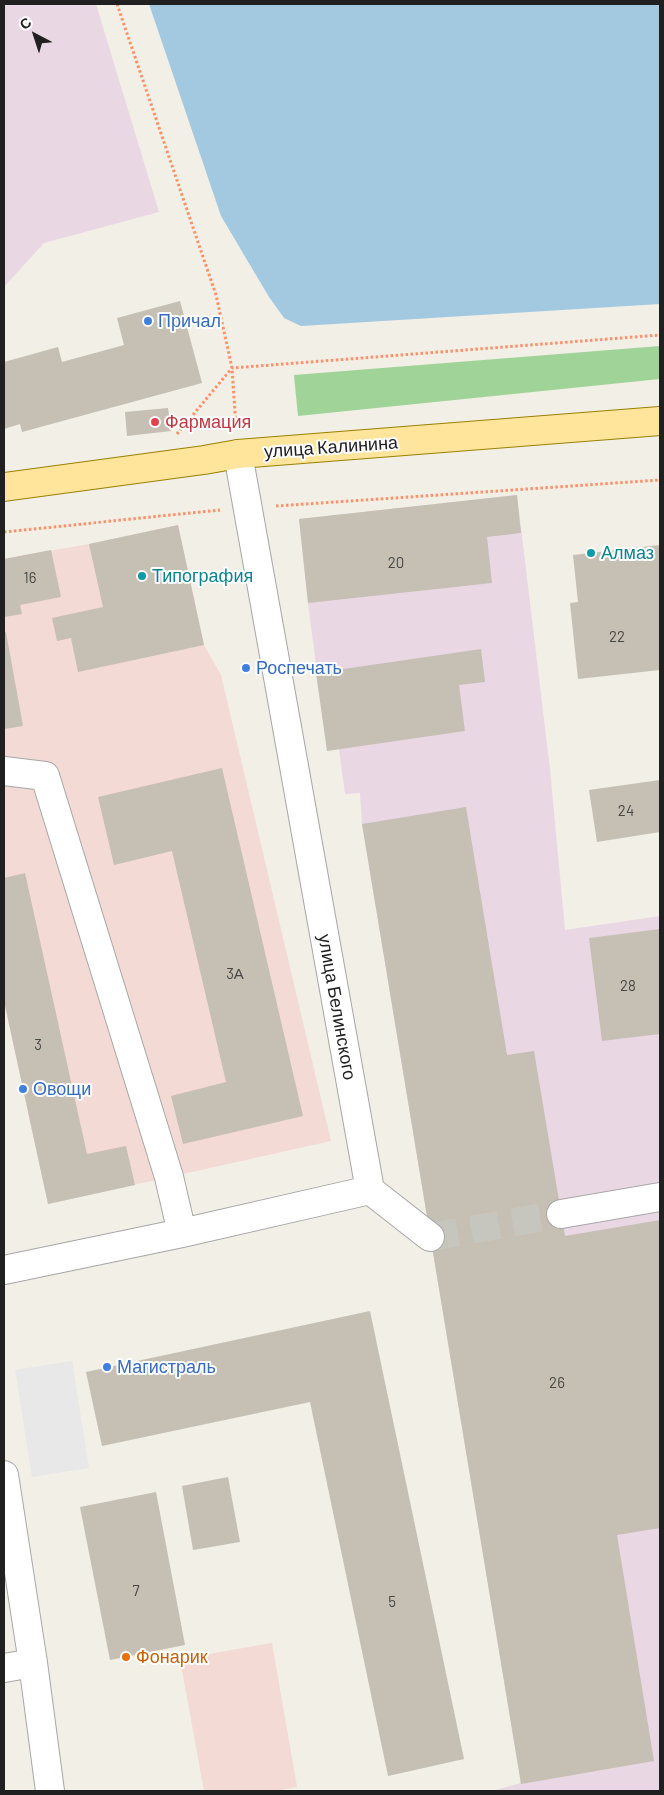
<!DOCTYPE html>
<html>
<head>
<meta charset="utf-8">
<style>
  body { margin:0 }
  #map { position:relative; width:664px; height:1795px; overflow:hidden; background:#f1efe6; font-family:Barlow,sans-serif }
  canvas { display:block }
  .frame { position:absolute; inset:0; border:5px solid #202020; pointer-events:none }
  .north { position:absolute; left:10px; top:10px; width:50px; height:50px; -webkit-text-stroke:4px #fff; paint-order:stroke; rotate:320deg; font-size:14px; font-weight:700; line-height:20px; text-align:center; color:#202020 }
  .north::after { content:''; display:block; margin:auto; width:18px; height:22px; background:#202020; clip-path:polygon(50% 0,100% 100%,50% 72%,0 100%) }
</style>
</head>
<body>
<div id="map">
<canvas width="664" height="1795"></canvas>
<div class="frame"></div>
<div class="north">С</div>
</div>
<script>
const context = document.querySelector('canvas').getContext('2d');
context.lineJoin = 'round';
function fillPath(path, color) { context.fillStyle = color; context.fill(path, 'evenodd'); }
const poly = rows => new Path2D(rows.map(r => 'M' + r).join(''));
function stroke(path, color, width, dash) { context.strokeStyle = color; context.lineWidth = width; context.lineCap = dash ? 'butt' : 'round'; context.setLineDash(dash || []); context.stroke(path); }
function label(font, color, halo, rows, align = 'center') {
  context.font = font + ' Barlow,sans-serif'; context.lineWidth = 4; context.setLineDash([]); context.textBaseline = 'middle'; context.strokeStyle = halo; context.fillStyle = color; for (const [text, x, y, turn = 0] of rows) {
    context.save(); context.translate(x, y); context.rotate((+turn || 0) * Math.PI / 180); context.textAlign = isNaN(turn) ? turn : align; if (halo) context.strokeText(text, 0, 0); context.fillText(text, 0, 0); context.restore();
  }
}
const commercial = poly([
  [178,525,204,645,221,675,331,1141,48,1204,4,1001,4,559,89,544],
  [272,1643,297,1787,275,1791,204,1791,180,1659]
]);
const industrial = poly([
  [4,4,96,4,159,212,44,243,4,287],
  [517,495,550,769,565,930,660,916,660,1791,492,1791,521,1783,362,824,360,793,345,794,339,749,327,751,308,603,299,519]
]);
const forest = poly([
  [660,346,660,379,298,416,294,375]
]);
const parking = poly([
  [72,1361,89,1468,32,1477,15,1370]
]);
const water = poly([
  [149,4,660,4,660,304,301,326,284,318,269,297,221,216]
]);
const building = poly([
  [180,301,202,383,22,432,20,424,4,429,4,362,58,347,62,362,124,345,117,318],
  [168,408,171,431,127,436,125,412],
  [517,495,521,533,487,537,492,583,308,603,299,519],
  [178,525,204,645,78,672,71,638,57,641,52,618,103,607,89,544],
  [660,545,660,670,578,679,570,603,578,602,573,555],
  [51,550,61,597,20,605,22,614,4,617,4,559],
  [6,632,23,726,4,729,4,633],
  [481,649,485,682,459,685,465,731,327,751,316,673],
  [222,768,303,1116,183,1144,171,1096,226,1082,172,851,114,865,98,797],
  [660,780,660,832,597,842,589,790],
  [466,807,507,1055,534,1051,565,1236,660,1220,660,1528,617,1535,654,1761,521,1784,362,824],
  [25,873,87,1154,126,1146,135,1185,48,1204,4,1001,4,878],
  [660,929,660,1034,602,1041,589,938],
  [370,1311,464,1759,388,1776,310,1402,102,1446,86,1372],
  [228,1477,240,1542,193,1550,182,1486],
  [156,1492,185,1645,110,1660,80,1507]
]);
const minorTunnel = poly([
  [430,1237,561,1214]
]);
const path = poly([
  [117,4,216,295,232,368,236,427],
  [177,434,232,368,660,335],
  [276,506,660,480],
  [4,532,220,510]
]);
const minor = poly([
  [4,771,45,776,169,1177,182,1233],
  [370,1190,430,1237],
  [561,1214,660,1197],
  [4,1270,182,1233,370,1190,238,454],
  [4,1475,33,1663,50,1791],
  [4,1668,33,1663]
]);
const major = poly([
  [4,487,204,460,238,454,660,421]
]);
const markers = [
  [148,321,5,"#3f7fe0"],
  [155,422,5,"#e0444e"],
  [591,553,5,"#0f9aa8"],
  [142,576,5,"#0f9aa8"],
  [246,668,5,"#3f7fe0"],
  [23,1089,5,"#3f7fe0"],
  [107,1367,5,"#3f7fe0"],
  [126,1657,5,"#e8710a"]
];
const numberNames = [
  ["20",396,563],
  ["16",30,578],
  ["22",617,637],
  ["24",626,811],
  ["3А",235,974],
  ["28",628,986],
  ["3",38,1045],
  ["26",557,1383],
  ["7",136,1591],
  ["5",392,1602]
];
const shopNames = [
  ["Причал",158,321],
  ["Роспечать",256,668],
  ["Овощи",33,1089],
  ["Магистраль",117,1367]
];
const healthNames = [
  ["Фармация",165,422]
];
const streetNames = [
  ["улица Калинина",331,447,-4],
  ["улица Белинского",337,1007,80]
];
const cultureNames = [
  ["Алмаз",601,553],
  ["Типография",152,576]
];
const foodNames = [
  ["Фонарик",136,1657]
];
fillPath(commercial, '#f3dad4');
fillPath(industrial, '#ead7e4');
fillPath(forest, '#a0d398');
fillPath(parking, '#e8e8e8');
fillPath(water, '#a3c9e1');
fillPath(building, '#c6bfb4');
stroke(minorTunnel, '#c7c6be', 28, [28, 14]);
stroke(minor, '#a7a7a7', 30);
stroke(major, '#9b8100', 30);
stroke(path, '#ff9068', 3, [2.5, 2.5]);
stroke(minor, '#fff', 28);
stroke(major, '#ffe49c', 28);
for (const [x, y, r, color] of markers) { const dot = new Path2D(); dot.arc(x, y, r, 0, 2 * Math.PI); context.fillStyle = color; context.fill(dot); stroke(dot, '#fff', 2); }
label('15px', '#4a4845', null, numberNames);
label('18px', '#366cbe', '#fff', shopNames, 'left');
label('18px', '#be3a42', '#fff', healthNames, 'left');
label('18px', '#202020', '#fff', streetNames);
label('18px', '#0d838f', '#fff', cultureNames, 'left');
label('18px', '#c56008', '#fff', foodNames, 'left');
</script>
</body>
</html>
